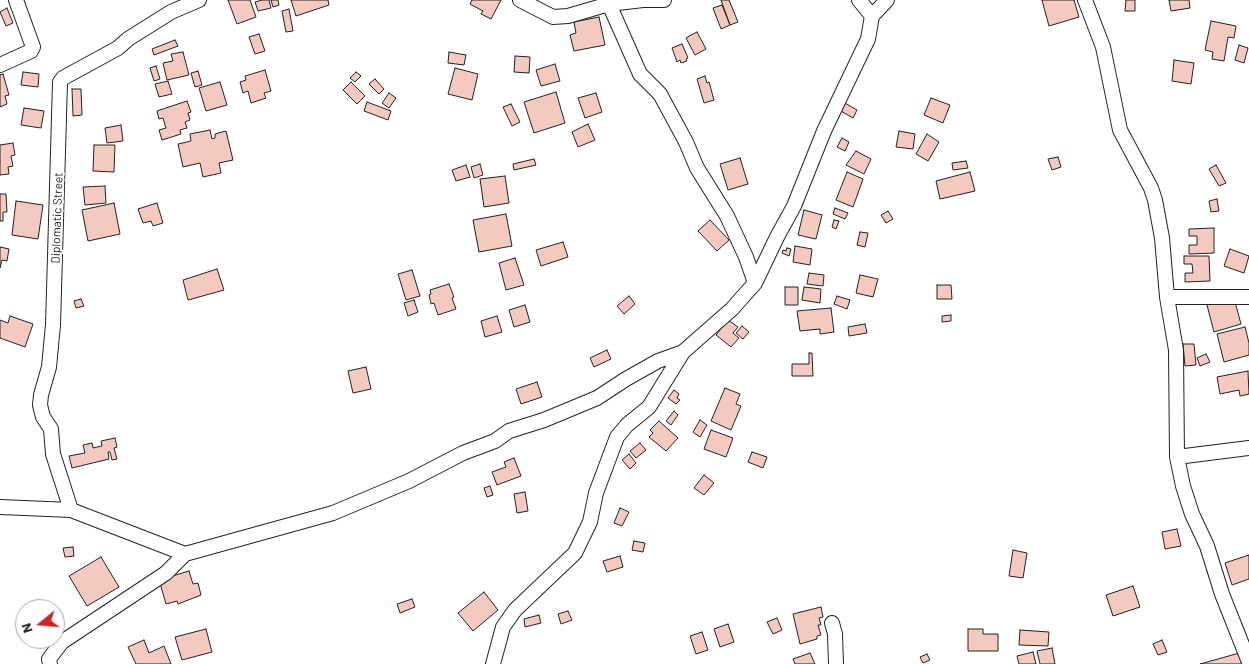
<!DOCTYPE html>
<html>
<head>
<meta charset="utf-8">
<style>
  body { margin:0 }
  #map { position:relative; width:1249px; height:664px; overflow:hidden; background:#fff; font-family:Barlow,sans-serif }
  canvas { display:block }
  .north { position:absolute; left:15px; top:599px; width:50px; height:50px; box-sizing:border-box; background:#fff; border:1px solid #a7a7a7; border-radius:50%; rotate:253deg; font-size:14px; font-weight:700; line-height:20px; text-align:center; color:#222 }
  .north::after { content:''; display:block; margin:auto; width:18px; height:22px; background:#c62828; clip-path:polygon(50% 0,100% 100%,50% 72%,0 100%) }
</style>
</head>
<body>
<div id="map">
<canvas width="1249" height="664"></canvas>
<div class="north">N</div>
</div>
<script>
const context = document.querySelector('canvas').getContext('2d');
context.lineJoin = 'round';
function fillPath(path, color) { context.fillStyle = color; context.fill(path, 'evenodd'); }
const poly = rows => new Path2D(rows.map(r => 'M' + r).join(''));
function stroke(path, color, width, dash) { context.strokeStyle = color; context.lineWidth = width; context.lineCap = dash ? 'butt' : 'round'; context.setLineDash(dash || []); context.stroke(path); }
function label(font, color, halo, rows, align = 'center') {
  context.font = font + ' Barlow,sans-serif'; context.lineWidth = 4; context.setLineDash([]); context.textBaseline = 'middle'; context.strokeStyle = halo; context.fillStyle = color; for (const [text, x, y, turn = 0] of rows) {
    context.save(); context.translate(x, y); context.rotate((+turn || 0) * Math.PI / 180); context.textAlign = isNaN(turn) ? turn : align; if (halo) context.strokeText(text, 0, 0); context.fillText(text, 0, 0); context.restore();
  }
}
const building = poly([
  [228,0,250,0,256,17,237,24,228,0],
  [262,0,269,0,271,8,258,11,255,2,262,0],
  [271,0,278,0,279,5,273,7,271,0],
  [291,0,328,0,329,5,296,16,291,0],
  [472,0,501,0,491,19,481,14,483,11,470,4,472,0],
  [721,0,729,0,738,22,730,25,721,0],
  [1042,0,1074,0,1079,17,1049,26,1042,0],
  [1126,0,1135,0,1135,11,1125,11,1126,0],
  [1169,0,1189,0,1190,8,1171,11,1169,0],
  [722,5,730,25,721,29,713,8,722,5],
  [7,8,13,23,6,26,0,12,7,8],
  [289,9,293,31,286,32,282,11,289,9],
  [599,17,605,45,574,51,570,35,576,33,574,22,599,17],
  [1211,21,1236,26,1234,38,1228,37,1224,61,1212,59,1213,52,1205,50,1211,21],
  [697,32,706,49,695,55,686,38,697,32],
  [259,34,265,51,255,54,249,37,259,34],
  [175,40,178,46,154,55,152,49,175,40],
  [682,44,688,58,686,59,687,61,681,63,680,60,677,62,672,48,682,44],
  [1239,45,1248,48,1244,63,1235,60,1239,45],
  [183,52,189,75,167,80,163,63,173,61,171,54,183,52],
  [449,52,466,55,464,65,448,63,449,52],
  [515,56,530,57,529,73,514,72,515,56],
  [1174,60,1194,63,1191,84,1172,81,1174,60],
  [555,64,560,81,541,86,536,70,555,64],
  [156,66,160,79,154,81,150,68,156,66],
  [455,68,478,74,472,100,448,94,455,68],
  [265,70,271,91,264,93,266,98,251,103,248,91,243,93,240,82,246,80,245,76,265,70],
  [198,71,202,85,195,87,191,73,198,71],
  [23,72,39,74,38,87,21,85,23,72],
  [356,72,361,76,355,82,350,78,356,72],
  [3,74,9,95,5,96,7,104,0,107,0,75,3,74],
  [705,76,707,83,709,82,714,100,704,103,697,79,705,76],
  [375,79,384,89,379,94,369,84,375,79],
  [168,81,172,94,159,97,155,84,168,81],
  [220,82,227,105,206,111,199,88,220,82],
  [351,82,365,96,357,104,343,90,351,82],
  [72,89,81,89,82,115,73,116,72,89],
  [556,92,565,123,534,133,524,102,556,92],
  [389,93,396,98,389,108,382,103,389,93],
  [596,93,602,112,585,118,578,98,596,93],
  [931,98,950,105,943,123,924,115,931,98],
  [187,101,191,112,188,113,190,120,185,122,187,128,180,130,181,134,162,140,159,130,166,128,163,118,159,119,157,111,187,101],
  [367,102,391,111,388,120,364,111,367,102],
  [845,103,857,110,853,118,841,111,845,103],
  [511,104,520,122,512,126,503,107,511,104],
  [24,108,44,111,41,128,21,125,24,108],
  [588,124,595,140,578,147,572,132,588,124],
  [121,125,123,141,107,143,105,128,121,125],
  [210,130,212,139,215,138,215,134,226,131,233,160,219,163,221,173,203,177,200,163,183,167,178,144,191,141,190,134,210,130],
  [899,131,915,134,913,149,896,147,899,131],
  [927,134,939,142,928,161,916,154,927,134],
  [842,138,849,142,845,151,837,147,842,138],
  [13,143,15,155,11,156,13,166,8,167,9,174,0,175,0,145,13,143],
  [94,145,115,145,114,172,93,171,94,145],
  [856,151,871,159,864,174,846,165,856,151],
  [1058,157,1061,167,1052,170,1048,159,1058,157],
  [740,158,748,184,728,190,720,164,740,158],
  [534,159,536,165,514,170,513,164,534,159],
  [966,161,968,168,953,170,952,163,966,161],
  [480,164,483,175,474,178,471,167,480,164],
  [466,165,470,177,456,181,452,170,466,165],
  [1216,165,1226,183,1219,186,1209,169,1216,165],
  [847,172,863,179,853,207,836,200,847,172],
  [970,172,975,191,940,199,936,181,970,172],
  [505,176,509,203,484,207,480,179,505,176],
  [105,186,106,203,85,205,83,187,105,186],
  [0,194,6,194,7,212,3,212,3,221,0,221,0,194],
  [1217,199,1219,211,1211,212,1209,201,1217,199],
  [16,201,43,205,38,239,12,235,16,201],
  [114,203,120,234,88,241,82,210,114,203],
  [157,203,163,223,153,226,151,221,143,223,138,209,157,203],
  [835,208,848,213,845,219,833,214,835,208],
  [804,210,822,215,816,239,798,235,804,210],
  [888,211,893,219,886,223,881,215,888,211],
  [506,214,512,246,479,252,473,220,506,214],
  [710,220,729,240,717,251,698,231,710,220],
  [834,220,839,221,836,229,832,227,834,220],
  [1214,228,1214,253,1189,254,1189,245,1197,245,1197,236,1189,236,1189,229,1214,228],
  [860,232,868,233,865,247,857,245,860,232],
  [563,242,568,257,541,266,536,250,563,242],
  [795,246,812,249,810,265,793,262,795,246],
  [0,247,9,249,7,261,2,260,0,268,0,247],
  [787,248,791,249,789,256,782,253,783,250,786,251,787,248],
  [1230,249,1249,256,1244,273,1224,266,1230,249],
  [1184,256,1209,256,1210,281,1185,282,1185,273,1193,273,1192,264,1184,264,1184,256],
  [515,258,524,285,506,290,499,263,515,258],
  [217,269,224,290,188,300,183,280,217,269],
  [412,270,420,296,406,300,398,274,412,270],
  [809,273,824,275,823,286,807,284,809,273],
  [860,275,878,279,873,297,856,293,860,275],
  [449,284,454,297,452,298,456,309,438,315,434,303,431,304,429,295,431,294,430,290,449,284],
  [937,285,951,285,952,299,937,299,937,285],
  [785,287,798,287,798,305,785,305,785,287],
  [804,287,821,289,820,303,802,300,804,287],
  [629,296,635,304,624,314,617,306,629,296],
  [837,296,850,300,847,309,834,304,837,296],
  [1234,298,1241,324,1214,332,1207,305,1234,298],
  [81,299,84,306,76,308,74,301,81,299],
  [414,300,418,312,408,316,404,303,414,300],
  [525,305,530,322,514,327,509,310,525,305],
  [831,308,834,332,820,334,820,329,800,331,797,311,831,308],
  [951,315,951,321,942,322,942,316,951,315],
  [10,316,33,324,25,347,0,338,0,320,8,323,10,316],
  [497,316,502,332,485,337,481,321,497,316],
  [728,320,738,327,733,333,739,338,731,347,716,335,728,320],
  [865,324,867,333,849,336,848,327,865,324],
  [742,326,749,332,743,339,736,333,742,326],
  [1245,327,1249,343,1249,355,1224,362,1217,334,1245,327],
  [1183,344,1194,344,1196,365,1185,366,1183,344],
  [607,350,611,359,594,367,590,358,607,350],
  [809,353,812,353,813,376,792,376,792,364,809,364,809,353],
  [1206,354,1210,362,1200,366,1197,358,1206,354],
  [366,367,371,389,353,393,348,371,366,367],
  [1248,371,1249,394,1240,396,1239,390,1220,394,1217,377,1248,371],
  [537,382,542,397,521,404,516,389,537,382],
  [725,388,740,394,736,404,741,406,731,430,711,421,725,388],
  [674,390,679,394,677,398,680,400,676,404,668,398,674,390],
  [674,411,678,415,671,425,666,421,674,411],
  [700,420,707,425,700,437,693,432,700,420],
  [659,421,678,438,666,451,649,437,653,433,650,430,659,421],
  [711,430,733,438,726,457,704,449,711,430],
  [115,438,117,447,114,448,117,459,112,460,110,452,108,452,109,459,72,468,69,456,85,453,83,445,92,443,93,448,102,446,101,441,115,438],
  [640,443,646,450,636,458,630,451,640,443],
  [752,452,767,457,763,468,748,462,752,452],
  [629,454,636,463,630,469,622,460,629,454],
  [514,458,521,476,497,485,492,472,506,467,504,462,514,458],
  [704,475,714,483,704,495,694,488,704,475],
  [490,486,493,495,487,497,484,488,490,486],
  [525,492,528,511,517,513,514,494,525,492],
  [620,508,629,512,622,526,614,523,620,508],
  [1177,529,1181,546,1165,549,1162,532,1177,529],
  [634,541,645,543,643,552,632,550,634,541],
  [73,547,74,556,65,557,63,548,73,547],
  [1013,550,1027,553,1023,578,1009,576,1013,550],
  [1249,555,1249,579,1232,585,1225,563,1249,555],
  [620,556,623,567,607,572,603,561,620,556],
  [101,557,119,587,87,606,69,576,101,557],
  [189,571,193,584,198,583,201,595,178,604,177,601,166,604,159,580,189,571],
  [1133,586,1140,607,1113,616,1106,595,1133,586],
  [484,592,498,610,473,631,458,613,484,592],
  [412,599,415,607,400,613,397,604,412,599],
  [821,607,823,617,819,618,821,625,818,625,821,635,817,636,817,639,800,644,793,614,821,607],
  [568,611,572,620,561,624,558,614,568,611],
  [539,615,541,623,525,627,524,619,539,615],
  [777,618,782,630,773,634,767,622,777,618],
  [728,624,734,642,720,647,714,629,728,624],
  [206,629,212,652,182,660,175,637,206,629],
  [968,629,983,629,983,634,998,634,998,651,968,651,968,629],
  [1020,630,1049,632,1048,646,1019,645,1020,630],
  [702,632,708,650,696,654,690,636,702,632],
  [144,640,149,653,164,646,171,664,136,664,128,647,144,640],
  [1162,640,1167,652,1158,655,1153,644,1162,640],
  [1052,648,1055,664,1040,664,1037,651,1052,648],
  [1033,652,1036,664,1019,664,1017,656,1033,652],
  [1243,652,1246,664,1200,664,1243,652],
  [810,653,815,664,795,664,793,659,810,653],
  [927,654,930,660,923,663,920,657,927,654]
]);
const minor = poly([
  [520,0,553,17,568,16,609,4,643,0,664,0],
  [859,0,872,16],
  [1085,0,1103,47,1120,130,1151,188,1155,200,1162,238,1167,297,1176,350,1177,457,1183,486,1192,514,1207,546,1222,594,1249,662],
  [609,4,640,74,660,94,686,142,697,168,727,216,746,257,755,283],
  [0,65,31,51,33,47,16,0],
  [1167,297,1249,297],
  [1177,457,1249,448],
  [0,507,71,510,185,554,333,513,409,481,463,453,495,441,509,431,544,420,597,398,626,379,658,361,683,352,732,309,755,283,777,237,794,206,824,131,868,39,872,16,887,0],
  [71,510,53,454,51,429,43,417,40,405,41,395,49,367,53,325,60,82,63,78,118,48,128,39,171,12,199,0],
  [832,623,835,634,836,664],
  [50,664,49,659,62,642,166,573,185,554],
  [493,664,503,627,515,610,575,553,590,522,596,493,617,437,627,425,649,407,683,352]
]);
const streetNames = [
  ["Diplomatic Street",57,218,-88]
];
fillPath(building, '#f3c9c0');
stroke(building, '#222', 1);
stroke(minor, '#222', 16);
stroke(minor, '#fff', 14);
label('12px', '#222', '#fff', streetNames);
</script>
</body>
</html>
